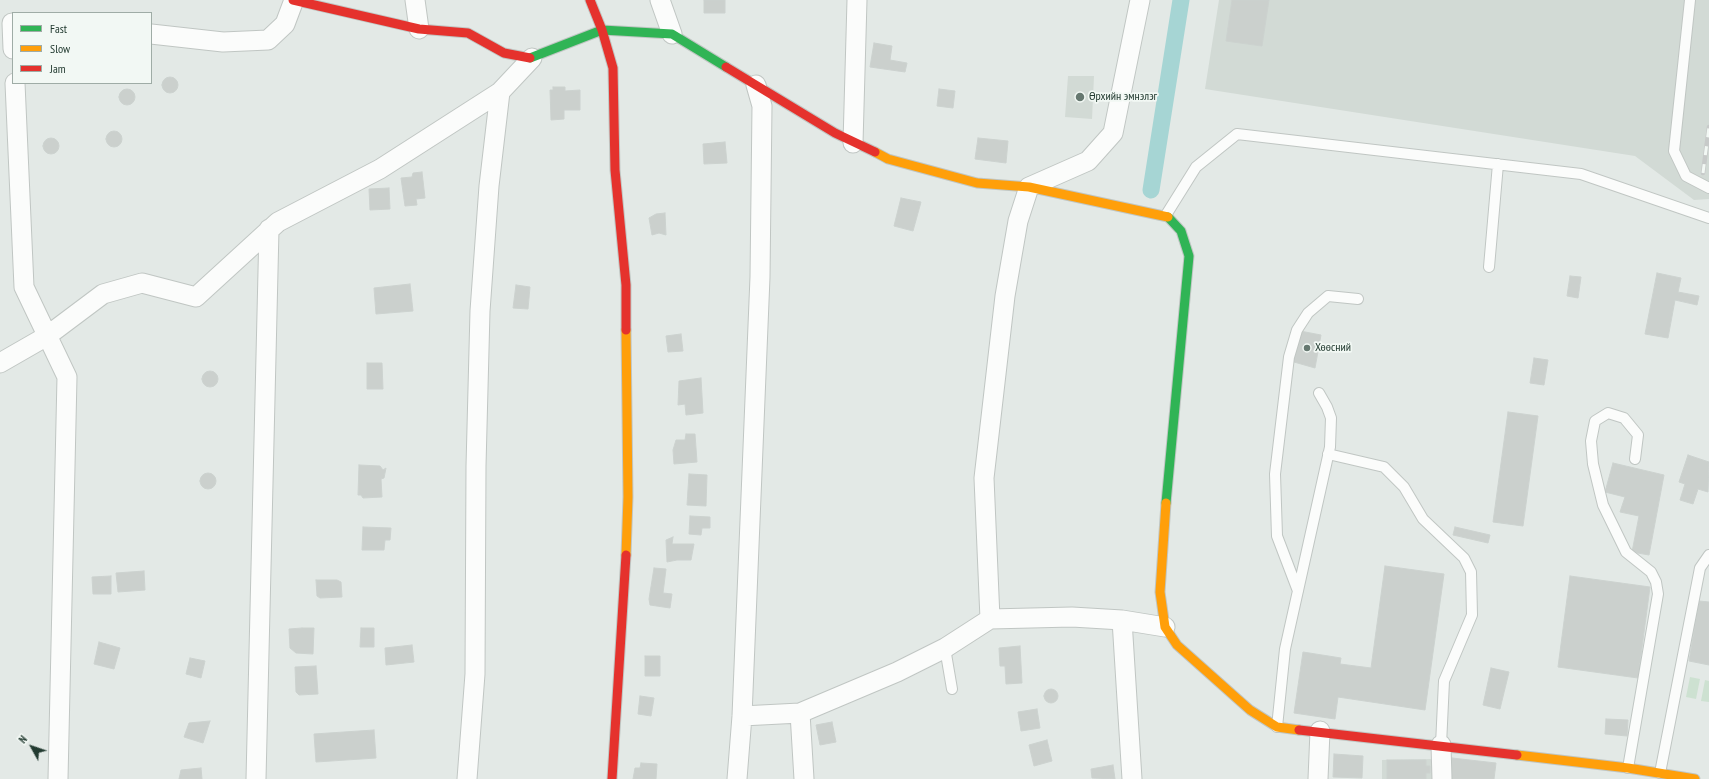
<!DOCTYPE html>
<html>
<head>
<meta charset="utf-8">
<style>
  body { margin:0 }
  #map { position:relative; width:1709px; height:779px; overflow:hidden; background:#e3e9e6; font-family:"PT Sans Narrow",sans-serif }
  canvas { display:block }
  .legend { position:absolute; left:12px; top:12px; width:140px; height:72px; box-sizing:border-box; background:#f2f8f4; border:1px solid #9faca6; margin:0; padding:5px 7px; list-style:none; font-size:12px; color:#233b31 }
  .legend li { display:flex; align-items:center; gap:8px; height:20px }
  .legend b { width:20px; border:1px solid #9faca6 }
  .north { position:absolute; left:12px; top:727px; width:40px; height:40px; -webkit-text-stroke:3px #f2f8f4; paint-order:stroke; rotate:310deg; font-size:11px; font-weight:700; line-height:16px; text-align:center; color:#233b31 }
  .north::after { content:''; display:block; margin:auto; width:14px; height:18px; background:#233b31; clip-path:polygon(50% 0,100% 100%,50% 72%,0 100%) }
</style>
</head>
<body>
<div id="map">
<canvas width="1709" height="779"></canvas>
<ul class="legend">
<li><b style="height:5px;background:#30b455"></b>Fast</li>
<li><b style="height:5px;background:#ff9f0a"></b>Slow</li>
<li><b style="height:5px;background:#e5322d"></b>Jam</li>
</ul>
<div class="north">N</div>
</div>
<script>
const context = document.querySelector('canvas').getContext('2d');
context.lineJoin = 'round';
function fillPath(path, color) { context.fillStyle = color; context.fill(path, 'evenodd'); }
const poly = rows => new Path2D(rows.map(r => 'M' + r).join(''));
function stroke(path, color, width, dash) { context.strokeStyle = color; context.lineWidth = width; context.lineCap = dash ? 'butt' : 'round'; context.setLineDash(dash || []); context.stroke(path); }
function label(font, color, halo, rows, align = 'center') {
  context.font = font + ' "PT Sans Narrow",sans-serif'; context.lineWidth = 3.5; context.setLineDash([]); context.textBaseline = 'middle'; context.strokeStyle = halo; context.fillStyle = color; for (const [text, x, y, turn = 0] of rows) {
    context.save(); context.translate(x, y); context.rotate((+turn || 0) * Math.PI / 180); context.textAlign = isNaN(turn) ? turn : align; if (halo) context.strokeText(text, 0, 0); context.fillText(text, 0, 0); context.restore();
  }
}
const built = poly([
  [1219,0,1709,0,1709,199,1694,200,1635,156,1205,89],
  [1068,76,1094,76,1092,119,1065,117],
  [1434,759,1435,779,1382,779,1382,760]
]);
const green = poly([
  [1690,677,1700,679,1696,699,1686,697],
  [1705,680,1709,681,1709,702,1701,701]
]);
const canal = poly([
  [1151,190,1181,0]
]);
const building = poly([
  [704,0,725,0,725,13,704,13,704,0],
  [1232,0,1269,0,1262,46,1226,41,1232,0],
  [874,43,892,46,890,60,907,63,905,72,870,67,874,43],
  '162 85a8 8 0 1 1 16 0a8 8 0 1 1-16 0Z',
  [553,87,565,87,565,91,580,90,580,110,564,110,564,119,551,120,550,90,553,90,553,87],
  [939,89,955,91,953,108,937,106,939,89],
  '119 97a8 8 0 1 1 16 0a8 8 0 1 1-16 0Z',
  '106 139a8 8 0 1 1 16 0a8 8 0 1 1-16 0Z',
  [978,138,1008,141,1006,163,975,159,978,138],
  '43 146a8 8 0 1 1 16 0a8 8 0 1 1-16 0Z',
  [725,142,727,163,704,164,703,144,725,142],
  [422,172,425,198,416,199,417,205,405,206,401,178,412,177,413,173,422,172],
  [389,188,390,209,370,210,369,189,389,188],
  [901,198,921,202,913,231,894,226,901,198],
  [665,213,666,235,659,233,652,235,649,218,656,214,665,213],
  [1657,273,1681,278,1678,292,1699,296,1697,305,1675,300,1668,338,1645,334,1657,273],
  [1570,276,1581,277,1578,298,1567,296,1570,276],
  [410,284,413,311,376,314,374,288,410,284],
  [516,285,530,287,528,309,513,308,516,285],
  [1300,331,1321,335,1315,368,1294,362,1300,331],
  [681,334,683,351,668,352,666,336,681,334],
  [1534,358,1548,360,1544,385,1530,383,1534,358],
  [367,363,382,363,383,389,367,389,367,363],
  '202 379a8 8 0 1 1 16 0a8 8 0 1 1-16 0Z',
  [701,378,703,413,686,415,685,404,678,405,679,381,701,378],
  [1508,412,1538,416,1523,526,1493,522,1508,412],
  [686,434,695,434,697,462,674,464,673,450,676,440,685,440,686,434],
  [1688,455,1709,462,1708,492,1698,489,1693,504,1680,500,1685,484,1679,482,1688,455],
  [1613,463,1664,475,1649,555,1632,552,1639,516,1620,512,1625,497,1605,492,1613,463],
  [359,465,380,466,383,470,386,468,384,478,381,479,382,497,363,498,361,495,358,495,359,465],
  '200 481a8 8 0 1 1 16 0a8 8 0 1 1-16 0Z',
  [689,474,707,475,706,506,687,505,689,474],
  [690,516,710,517,710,528,702,528,701,535,689,534,690,516],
  [363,527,391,528,390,540,385,540,384,550,362,550,363,527],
  [1455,527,1490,535,1488,543,1453,535,1455,527],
  [673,537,672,544,694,544,691,560,677,560,667,562,666,540,673,537],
  [1385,566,1444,574,1425,710,1338,697,1335,719,1294,713,1303,652,1341,658,1340,664,1371,668,1385,566],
  [654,568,666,569,663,593,672,594,670,608,650,605,649,599,654,568],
  [144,571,145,590,118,592,116,573,144,571],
  [111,576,111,594,93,594,92,577,111,576],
  [1570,576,1650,587,1638,678,1558,667,1570,576],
  [316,580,337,580,341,582,342,597,320,598,317,596,316,580],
  [1699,601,1709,602,1709,665,1689,661,1699,601],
  [302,628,314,628,313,654,296,653,290,648,289,629,302,628],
  [361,628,374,628,374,647,360,647,361,628],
  [99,642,120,648,114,669,94,664,99,642],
  [412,645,414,662,386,665,385,648,412,645],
  [1020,646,1022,683,1006,684,1005,666,1000,666,999,648,1020,646],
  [645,656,660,656,660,676,645,676,645,656],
  [190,658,205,661,201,678,186,674,190,658],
  [316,666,318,694,299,695,296,692,295,667,316,666],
  [1491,668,1509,672,1500,709,1483,705,1491,668],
  '1044 696a7 7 0 1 1 14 0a7 7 0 1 1-14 0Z',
  [640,696,654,698,651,716,638,714,640,696],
  [1037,709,1040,728,1021,731,1018,712,1037,709],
  [1606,719,1628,720,1627,736,1605,734,1606,719],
  [210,721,203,743,184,737,189,723,210,721],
  [832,722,836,742,820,745,816,725,832,722],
  [374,730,376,758,316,762,314,734,374,730],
  [1047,740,1052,761,1034,766,1029,745,1047,740],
  [1334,754,1363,756,1362,778,1333,777,1334,754],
  [1452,758,1496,763,1494,779,1449,779,1452,758],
  [1387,760,1426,760,1426,766,1430,766,1430,773,1426,773,1426,779,1387,779,1387,760],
  [641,763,657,764,656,779,633,779,635,768,640,768,641,763],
  [1113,765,1115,779,1092,778,1091,769,1113,765],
  [201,768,202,779,179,779,181,770,201,768]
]);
const lane = poly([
  [1690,0,1674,151,1686,176,1709,188],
  [1166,215,1196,167,1237,134,1581,174,1709,218],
  [1489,267,1498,164],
  [1328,454,1384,467,1404,487,1423,519,1464,558,1471,572,1472,615,1444,681,1441,745],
  [1298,591,1277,536,1275,474,1289,357,1297,330,1308,313,1328,296,1358,299],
  [945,648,952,689],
  [1277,727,1285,649,1330,447,1331,418,1327,407,1319,393],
  [1628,768,1658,594,1656,582,1651,572,1626,552,1603,505,1593,464,1591,441,1595,421,1608,413,1624,418,1638,435,1635,459],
  [1660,773,1700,568,1709,555]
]);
const street = poly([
  [415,0,419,29],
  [660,0,672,34],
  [12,23,13,49],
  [151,34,223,42,268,40,285,24,294,0],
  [15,83,24,287,67,377,58,779],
  [853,143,857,0],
  [0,363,47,336,103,294,142,283,196,297,278,222,380,169,500,92,532,58],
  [990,619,984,478,1005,296,1018,221,1029,187,1088,161,1113,133,1140,0],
  [1122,620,1132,779],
  [800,713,804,779],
  [742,716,800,713,897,672,945,648,990,619,1072,617,1122,620,1165,627],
  [1441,745,1442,779],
  [256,779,269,229],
  [467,779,475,674,476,466,480,311,489,186,500,92],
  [737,779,742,716,760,277,762,106,756,85],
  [1318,779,1320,731]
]);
const fast = poly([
  [530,58,602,30,672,34,726,67],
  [1166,503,1189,256,1181,231,1168,217]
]);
const slow = poly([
  [875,152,888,159,977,183,1029,187,1168,217],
  [626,330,628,497,626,555],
  [1166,503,1160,592,1165,627,1177,645,1250,710,1277,727,1299,730],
  [1517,755,1628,768,1695,779]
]);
const jam = poly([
  [293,0,419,29,468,33,504,53,530,58],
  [590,0,602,30,613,68,615,170,626,285,626,330],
  [726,67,835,133,875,152],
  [1299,730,1517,755],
  [612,779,626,555]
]);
const rail = poly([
  [1703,173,1709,127]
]);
const markers = [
  [1080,97,5,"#667870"],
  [1307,348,4,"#667870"]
];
const poiNames = [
  ["Өрхийн эмнэлэг",1089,97],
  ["Хөөсний",1315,348]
];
fillPath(built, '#d2dad5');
fillPath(green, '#cde1d1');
stroke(canal, '#a6d5d4', 17);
fillPath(building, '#cbd0cd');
stroke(building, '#ccd2cf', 1);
stroke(lane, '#c0c6c3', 12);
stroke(street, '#c0c6c3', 21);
stroke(fast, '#c0c6c3', 11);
stroke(slow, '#c0c6c3', 11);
stroke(jam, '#c0c6c3', 11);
stroke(lane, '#fbfcfb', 10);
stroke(street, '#fbfcfb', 19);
stroke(fast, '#30b455', 9);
stroke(slow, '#ff9f0a', 9);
stroke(jam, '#e5322d', 9);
stroke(rail, '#c7cac9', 4.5);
stroke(rail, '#f2f8f4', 3, [9]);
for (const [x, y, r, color] of markers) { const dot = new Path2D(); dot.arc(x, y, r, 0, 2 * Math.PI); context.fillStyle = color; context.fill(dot); stroke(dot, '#f2f8f4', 1.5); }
label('12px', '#233b31', '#f2f8f4', poiNames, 'left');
</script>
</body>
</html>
